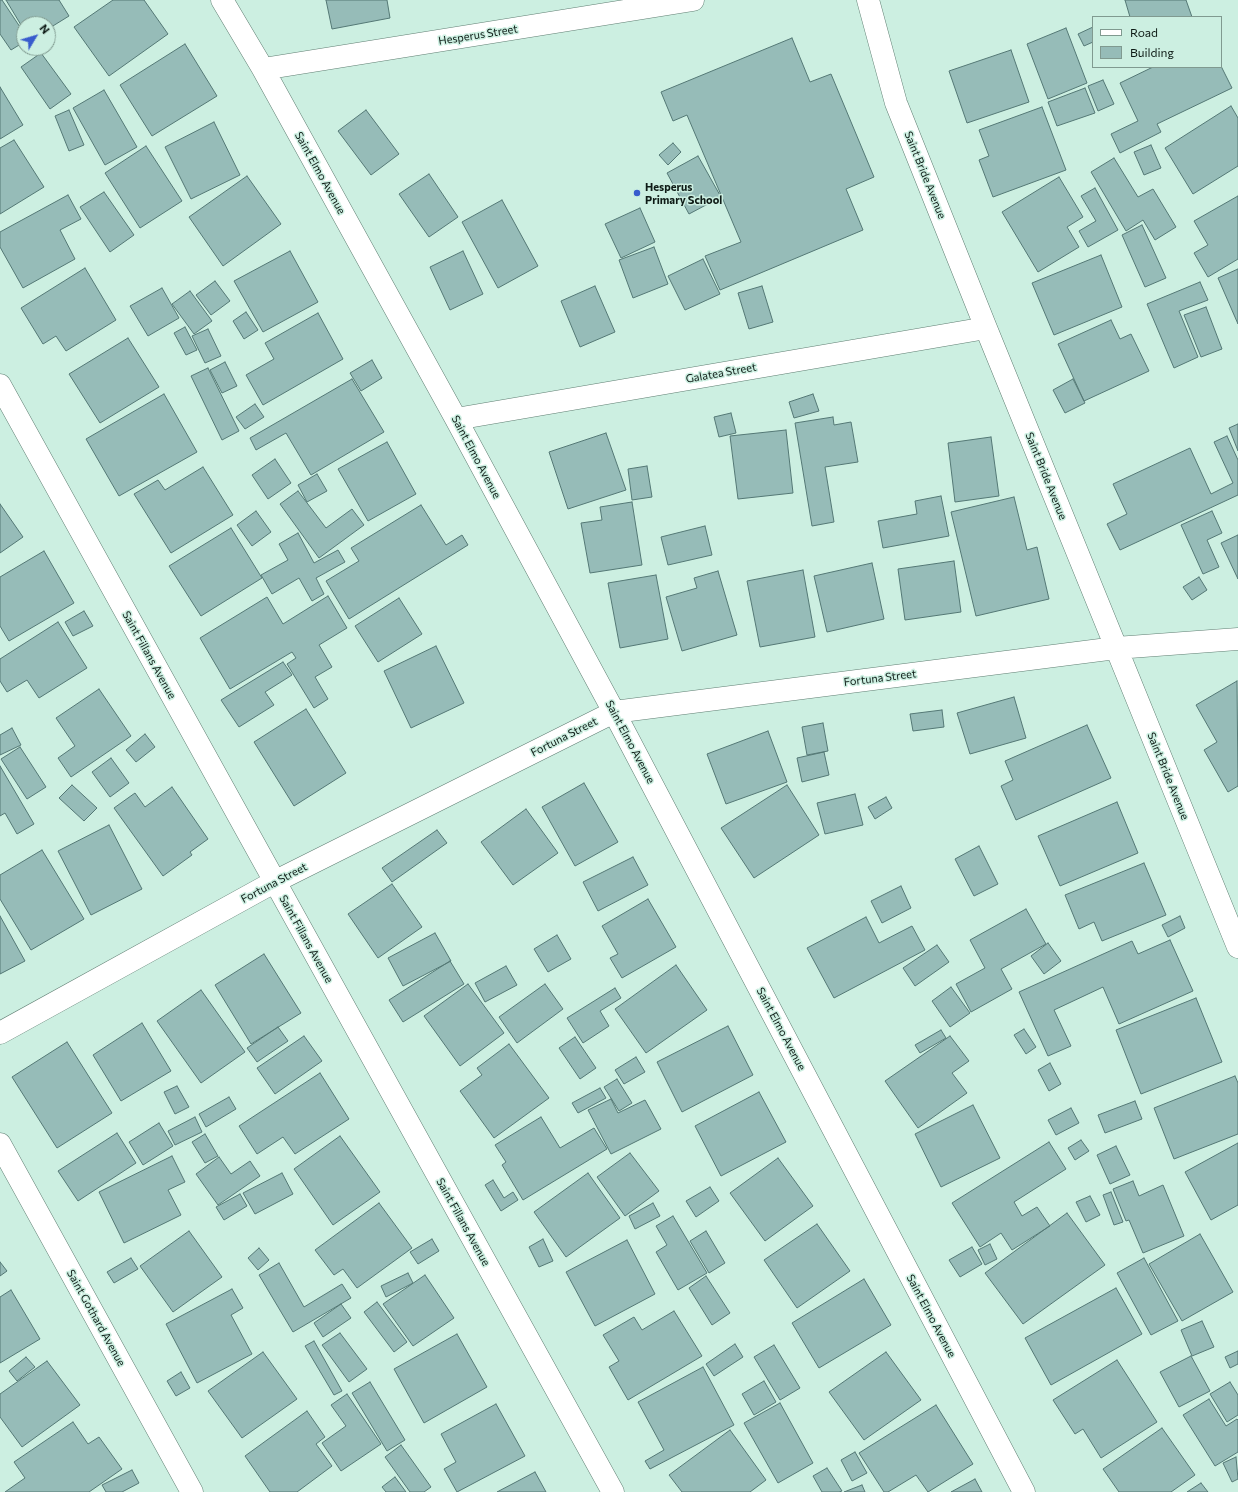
<!DOCTYPE html>
<html>
<head>
<meta charset="utf-8">
<style>
  body { margin:0 }
  #map { position:relative; width:1238px; height:1492px; overflow:hidden; background:#ccefe1; font-family:Commissioner,sans-serif }
  canvas { display:block }
  .legend { position:absolute; left:1092px; top:16px; width:130px; height:52px; box-sizing:border-box; background:#ccefe1; border:1px solid #809a90; margin:0; padding:5px 7px; list-style:none; font-size:12px; color:#0e1b16 }
  .legend li { display:flex; align-items:center; gap:8px; height:20px }
  .legend b { width:20px; border:1px solid #809a90 }
  .north { position:absolute; left:16px; top:16px; width:40px; height:40px; box-sizing:border-box; background:#ccefe1; border:1px solid #809a90; border-radius:50%; rotate:52deg; font-size:11px; font-weight:700; line-height:16px; text-align:center; color:#0e1b16 }
  .north::after { content:''; display:block; margin:auto; width:14px; height:18px; background:#385ccd; clip-path:polygon(50% 0,100% 100%,50% 72%,0 100%) }
</style>
</head>
<body>
<div id="map">
<canvas width="1238" height="1492"></canvas>
<ul class="legend">
<li><b style="height:5px;background:#fff"></b>Road</li>
<li><b style="height:11px;background:#96bcb8"></b>Building</li>
</ul>
<div class="north">N</div>
</div>
<script>
const context = document.querySelector('canvas').getContext('2d');
context.lineJoin = 'round';
function fillPath(path, color) { context.fillStyle = color; context.fill(path, 'evenodd'); }
const poly = rows => new Path2D(rows.map(r => 'M' + r).join(''));
function stroke(path, color, width, dash) { context.strokeStyle = color; context.lineWidth = width; context.lineCap = dash ? 'butt' : 'round'; context.setLineDash(dash || []); context.stroke(path); }
function label(font, color, halo, rows, align = 'center') {
  context.font = font + ' Commissioner,sans-serif'; context.lineWidth = 3; context.setLineDash([]); context.textBaseline = 'middle'; context.strokeStyle = halo; context.fillStyle = color; for (const [text, x, y, turn = 0] of rows) {
    context.save(); context.translate(x, y); context.rotate((+turn || 0) * Math.PI / 180); context.textAlign = isNaN(turn) ? turn : align; if (halo) context.strokeText(text, 0, 0); context.fillText(text, 0, 0); context.restore();
  }
}
const building = poly([
  [0,0,2,0,24,33,24,42,11,50,0,34,0,0],
  [6,0,59,0,69,16,48,29,48,24,24,24,24,30,6,0],
  [113,0,144,0,168,34,109,76,74,27,113,0],
  [326,0,387,0,390,18,332,29,326,0],
  [1125,0,1186,0,1192,17,1130,17,1125,0],
  [1093,27,1093,42,1084,46,1078,34,1093,27],
  [1066,28,1087,83,1048,99,1027,44,1066,28],
  [792,38,810,82,831,74,874,177,846,189,863,230,720,290,705,256,741,242,687,115,673,121,661,92,792,38],
  [185,44,217,96,152,136,120,85,185,44],
  [1011,50,1029,102,967,123,949,71,1011,50],
  [41,53,71,94,50,109,21,67,41,53],
  [1221,66,1232,88,1157,124,1161,132,1120,153,1111,134,1138,121,1120,83,1153,67,1221,67,1221,66],
  [1103,80,1114,104,1098,111,1088,86,1103,80],
  [0,87,23,125,0,139,0,87],
  [1085,88,1095,113,1057,126,1048,102,1085,88],
  [104,90,137,147,105,165,73,108,104,90],
  [1231,106,1238,118,1238,166,1193,194,1165,148,1231,106],
  [1042,107,1066,170,993,197,979,160,989,156,979,130,1042,107],
  [69,110,84,145,69,151,55,116,69,110],
  [366,110,399,154,371,175,338,131,366,110],
  [214,122,240,175,191,199,165,147,214,122],
  [14,140,44,187,0,214,0,148,14,140],
  [673,143,681,152,668,165,659,155,673,143],
  [1151,145,1161,168,1144,175,1134,152,1151,145],
  [146,146,182,201,140,228,105,173,146,146],
  [698,156,721,197,689,214,667,173,698,156],
  [1114,158,1138,197,1153,189,1176,227,1155,240,1143,220,1126,231,1091,172,1114,158],
  [429,174,458,217,429,237,399,194,429,174],
  [247,176,281,224,223,266,189,217,247,176],
  [1059,177,1083,217,1067,227,1079,247,1038,272,1002,212,1059,177],
  [1095,188,1118,230,1088,247,1079,231,1096,221,1081,196,1095,188],
  [104,192,134,235,110,252,80,207,104,192],
  [68,195,81,219,60,230,75,259,23,288,0,247,0,232,68,195],
  [1238,196,1238,259,1208,277,1194,253,1208,245,1194,221,1238,196],
  [502,200,538,266,498,288,462,222,502,200],
  [640,208,655,242,621,258,605,224,640,208],
  [1142,225,1166,278,1145,287,1122,235,1142,225],
  [654,247,668,284,633,298,619,260,654,247],
  [290,251,318,302,263,332,234,281,290,251],
  [463,251,483,294,450,310,430,267,463,251],
  [1101,255,1122,307,1054,335,1032,283,1101,255],
  [703,259,720,294,685,310,668,276,703,259],
  [85,268,116,320,66,351,56,336,43,344,21,308,85,268],
  [1238,269,1238,324,1218,278,1238,269],
  [215,281,230,301,211,315,196,295,215,281],
  [1200,282,1208,300,1179,311,1198,357,1174,368,1147,304,1200,282],
  [595,286,615,332,580,347,561,301,595,286],
  [762,286,773,322,749,329,738,293,762,286],
  [162,288,179,318,148,336,130,306,162,288],
  [190,291,212,321,194,334,172,304,190,291],
  [1206,307,1222,349,1201,357,1184,315,1206,307],
  [246,312,258,330,244,339,233,321,246,312],
  [318,313,343,359,263,405,246,375,274,359,265,343,318,313],
  [1111,320,1120,339,1131,334,1149,371,1084,401,1058,344,1111,320],
  [185,327,197,350,186,355,174,333,185,327],
  [208,329,221,356,205,363,192,336,208,329],
  [128,338,159,387,100,423,69,374,128,338],
  [372,360,382,378,361,391,350,373,372,360],
  [225,362,237,386,222,393,210,370,225,362],
  [208,368,239,431,222,440,191,376,208,368],
  [352,379,384,432,311,475,286,433,256,450,250,438,352,379],
  [1073,379,1085,403,1065,413,1053,390,1073,379],
  [164,394,197,452,119,496,86,439,164,394],
  [813,394,819,411,794,418,789,402,813,394],
  [255,404,264,417,245,429,236,417,255,404],
  [731,413,736,433,719,437,714,417,731,413],
  [833,417,834,425,851,422,858,462,825,467,834,522,812,526,795,423,833,417],
  [1238,424,1238,451,1229,428,1238,424],
  [786,430,793,493,738,499,730,436,786,430],
  [606,433,626,490,568,509,549,452,606,433],
  [1227,436,1238,460,1238,495,1120,550,1107,524,1127,514,1113,484,1190,448,1211,494,1233,483,1214,442,1227,436],
  [991,437,999,496,955,502,948,443,991,437],
  [387,442,416,494,368,521,338,469,387,442],
  [275,459,291,483,268,499,252,475,275,459],
  [647,466,652,497,632,500,628,469,647,466],
  [203,467,233,515,171,553,134,494,158,480,165,490,203,467],
  [317,474,327,491,307,502,298,485,317,474],
  [298,491,326,528,352,509,364,525,319,558,280,504,298,491],
  [941,496,949,536,883,548,878,521,917,514,915,501,941,496],
  [1014,497,1027,550,1037,547,1049,599,976,616,951,512,1014,497],
  [632,502,642,565,590,573,581,523,602,520,600,507,632,502],
  [0,504,23,537,0,553,0,504],
  [421,505,446,545,462,535,468,545,349,619,326,581,359,561,351,548,421,505],
  [256,511,271,532,252,546,237,525,256,511],
  [1212,511,1222,533,1207,540,1219,567,1203,574,1181,525,1212,511],
  [705,526,712,555,668,565,661,537,705,526],
  [231,528,262,578,201,616,169,566,231,528],
  [298,533,314,563,338,550,345,562,316,578,324,594,312,601,299,578,272,594,261,575,288,560,279,544,298,533],
  [1238,535,1238,579,1221,543,1238,535],
  [44,551,74,603,9,641,0,626,0,577,44,551],
  [954,561,961,612,905,620,898,569,954,561],
  [872,563,884,619,827,632,814,576,872,563],
  [803,570,815,637,760,647,747,581,803,570],
  [718,571,737,635,682,651,666,597,697,588,694,578,718,571],
  [656,575,668,639,620,648,608,583,656,575],
  [1199,577,1207,590,1192,600,1183,587,1199,577],
  [328,596,347,628,319,645,332,667,315,677,328,699,314,708,287,664,296,658,292,652,230,689,200,638,267,597,283,624,328,596],
  [399,598,422,634,378,662,355,626,399,598],
  [84,611,93,626,73,636,65,622,84,611],
  [58,622,87,668,39,698,27,680,7,692,0,681,0,659,58,622],
  [436,646,464,703,411,728,384,671,436,646],
  [283,662,292,675,265,692,274,705,239,727,221,700,283,662],
  [1237,681,1238,786,1228,792,1204,750,1217,742,1196,705,1237,681],
  [99,689,131,736,71,777,58,758,75,746,56,718,99,689],
  [1014,697,1026,738,970,754,957,713,1014,697],
  [306,709,346,773,294,806,254,742,306,709],
  [942,710,944,727,913,731,910,714,942,710],
  [823,723,828,751,807,755,802,727,823,723],
  [1087,725,1111,778,1016,820,1001,786,1013,780,1005,761,1087,725],
  [12,728,21,745,0,755,0,735,12,728],
  [768,731,787,782,726,804,707,754,768,731],
  [145,734,155,747,136,762,126,750,145,734],
  [20,747,46,787,27,799,1,759,20,747],
  [824,752,829,775,802,782,797,758,824,752],
  [111,758,129,783,110,797,92,772,111,758],
  [0,766,34,824,17,834,5,813,0,816,0,766],
  [584,783,618,842,575,866,542,807,584,783],
  [72,785,97,808,84,821,59,798,72,785],
  [787,785,819,835,754,878,721,828,787,785],
  [172,787,208,839,190,852,192,855,163,876,114,808,135,793,145,807,172,787],
  [855,794,863,825,825,834,817,803,855,794],
  [886,797,892,808,875,819,868,807,886,797],
  [1117,802,1138,853,1060,886,1038,836,1117,802],
  [526,809,558,853,513,885,481,842,526,809],
  [109,825,142,889,91,915,58,851,109,825],
  [437,830,447,843,392,882,382,868,437,830],
  [979,846,998,884,974,896,955,859,979,846],
  [42,850,84,919,31,950,0,899,0,875,42,850],
  [633,857,648,885,598,911,583,882,633,857],
  [1144,863,1166,915,1102,941,1094,922,1079,929,1065,895,1144,863],
  [392,884,422,927,378,958,348,914,392,884],
  [901,886,911,908,882,923,871,901,901,886],
  [648,899,676,947,622,978,610,958,618,954,602,926,648,899],
  [1026,909,1046,944,1001,969,1012,989,971,1012,956,984,985,968,970,940,1026,909],
  [0,916,25,961,0,974,0,916],
  [1180,916,1185,928,1168,937,1162,925,1180,916],
  [866,917,879,943,912,926,925,950,834,998,807,948,866,917],
  [435,933,451,961,403,986,388,958,435,933],
  [557,935,571,959,548,972,534,949,557,935],
  [1170,940,1193,991,1119,1024,1103,987,1054,1010,1071,1046,1048,1056,1019,992,1132,941,1138,954,1170,940],
  [1048,943,1061,961,1044,974,1031,956,1048,943],
  [937,945,949,962,915,986,903,968,937,945],
  [264,954,301,1013,251,1044,215,985,264,954],
  [450,961,464,984,403,1022,389,1000,450,961],
  [676,965,707,1010,646,1053,615,1009,676,965],
  [506,966,517,985,485,1002,475,983,506,966],
  [468,984,504,1033,460,1066,424,1016,468,984],
  [545,984,563,1009,517,1043,499,1017,545,984],
  [951,987,970,1013,950,1027,932,1001,951,987],
  [615,988,621,998,600,1011,609,1026,583,1043,567,1018,615,988],
  [201,990,245,1052,201,1083,157,1021,201,990],
  [1196,998,1222,1062,1141,1094,1116,1030,1196,998],
  [142,1023,171,1071,121,1101,93,1055,142,1023],
  [728,1026,753,1075,682,1112,657,1062,728,1026],
  [278,1027,288,1041,257,1062,247,1048,278,1027],
  [1024,1029,1036,1047,1026,1054,1014,1035,1024,1029],
  [941,1030,946,1038,920,1053,915,1045,941,1030],
  [304,1036,322,1061,275,1094,257,1068,304,1036],
  [950,1036,969,1061,952,1073,967,1093,918,1128,885,1081,950,1036],
  [575,1037,596,1068,580,1079,559,1048,575,1037],
  [67,1042,112,1113,57,1148,12,1077,67,1042],
  [509,1044,549,1098,494,1138,460,1091,482,1075,477,1068,509,1044],
  [636,1057,645,1072,624,1084,615,1070,636,1057],
  [1050,1063,1061,1084,1049,1091,1038,1070,1050,1063],
  [320,1073,349,1119,295,1154,283,1137,257,1154,239,1126,320,1073],
  [1235,1076,1238,1083,1238,1134,1174,1159,1154,1108,1235,1076],
  [617,1079,632,1103,619,1111,604,1087,617,1079],
  [177,1086,189,1107,175,1114,164,1092,177,1086],
  [600,1088,606,1098,578,1113,572,1103,600,1088],
  [759,1092,786,1142,721,1176,695,1126,759,1092],
  [229,1097,236,1109,206,1127,199,1114,229,1097],
  [611,1099,618,1113,645,1100,661,1129,611,1154,588,1110,611,1099],
  [1135,1101,1142,1119,1105,1133,1098,1115,1135,1101],
  [973,1105,1000,1158,941,1187,915,1134,973,1105],
  [1071,1108,1079,1123,1056,1135,1048,1120,1071,1108],
  [195,1117,202,1132,175,1145,168,1131,195,1117],
  [541,1117,560,1148,594,1128,607,1149,523,1200,502,1165,506,1162,495,1145,541,1117],
  [159,1123,173,1146,143,1165,129,1142,159,1123],
  [117,1133,136,1163,78,1201,58,1171,117,1133],
  [205,1134,218,1156,205,1163,192,1142,205,1134],
  [340,1136,380,1192,333,1225,294,1169,340,1136],
  [1081,1140,1089,1151,1075,1160,1068,1148,1081,1140],
  [1049,1142,1066,1169,1014,1202,1022,1216,1037,1207,1050,1226,1012,1250,1001,1233,980,1247,952,1203,1049,1142],
  [1238,1143,1238,1205,1211,1220,1185,1172,1238,1143],
  [1116,1146,1130,1175,1110,1184,1097,1155,1116,1146],
  [630,1153,659,1191,625,1216,597,1177,630,1153],
  [172,1156,185,1182,168,1190,181,1215,124,1243,99,1192,172,1156],
  [219,1157,231,1174,250,1161,260,1176,218,1205,196,1174,219,1157],
  [778,1158,813,1206,765,1241,730,1193,778,1158],
  [282,1173,293,1194,255,1214,243,1193,282,1173],
  [588,1173,620,1218,566,1257,534,1212,588,1173],
  [493,1180,504,1198,513,1192,518,1200,501,1211,485,1185,493,1180],
  [1133,1181,1139,1196,1163,1185,1184,1236,1143,1253,1129,1220,1126,1221,1113,1189,1133,1181],
  [710,1187,719,1201,696,1217,686,1201,710,1187],
  [1111,1192,1123,1222,1114,1225,1103,1195,1111,1192],
  [240,1194,247,1206,224,1220,216,1207,240,1194],
  [1090,1196,1100,1215,1086,1222,1076,1202,1090,1196],
  [379,1203,412,1248,357,1288,343,1269,334,1275,315,1250,379,1203],
  [653,1203,660,1216,635,1229,629,1216,653,1203],
  [1067,1213,1105,1265,1023,1324,985,1273,1067,1213],
  [673,1216,707,1273,678,1290,656,1252,667,1245,656,1226,673,1216],
  [817,1224,850,1271,797,1308,764,1260,817,1224],
  [189,1231,222,1277,173,1312,140,1266,189,1231],
  [706,1231,725,1263,709,1273,690,1241,706,1231],
  [1200,1234,1233,1292,1182,1321,1149,1264,1200,1234],
  [432,1239,439,1251,418,1264,410,1252,432,1239],
  [543,1239,553,1261,539,1267,529,1247,543,1239],
  [627,1240,655,1294,595,1326,566,1272,627,1240],
  [990,1244,997,1259,985,1265,978,1250,990,1244],
  [972,1247,982,1264,960,1277,949,1260,972,1247],
  [259,1248,269,1260,258,1270,248,1258,259,1248],
  [131,1258,138,1269,114,1283,107,1272,131,1258],
  [1144,1258,1178,1321,1151,1335,1117,1273,1144,1258],
  [0,1262,7,1271,0,1276,0,1262],
  [279,1263,304,1307,342,1284,351,1298,293,1332,259,1275,279,1263],
  [408,1273,413,1283,386,1297,381,1286,408,1273],
  [425,1275,454,1318,413,1346,383,1304,425,1275],
  [706,1276,730,1313,712,1325,689,1288,706,1276],
  [864,1279,891,1325,819,1368,792,1323,864,1279],
  [1116,1288,1142,1334,1051,1385,1025,1338,1116,1288],
  [232,1289,243,1308,231,1315,252,1354,197,1383,166,1324,232,1289],
  [11,1290,40,1339,0,1363,0,1297,11,1290],
  [377,1302,407,1342,394,1352,364,1312,377,1302],
  [341,1304,351,1318,323,1337,314,1323,341,1304],
  [674,1311,702,1356,628,1400,609,1367,619,1361,603,1335,634,1317,642,1330,674,1311],
  [1202,1321,1214,1347,1192,1356,1181,1330,1202,1321],
  [340,1333,367,1369,349,1382,322,1345,340,1333],
  [457,1334,487,1387,424,1423,394,1369,457,1334],
  [314,1341,342,1391,334,1395,305,1346,314,1341],
  [735,1344,743,1357,714,1376,706,1364,735,1344],
  [774,1345,800,1388,780,1400,754,1357,774,1345],
  [1238,1351,1238,1364,1230,1368,1225,1357,1238,1351],
  [263,1352,297,1399,242,1438,208,1391,263,1352],
  [886,1352,921,1400,864,1440,829,1392,886,1352],
  [1191,1356,1210,1391,1179,1407,1160,1372,1191,1356],
  [26,1357,35,1367,17,1381,9,1371,26,1357],
  [1117,1360,1157,1422,1101,1458,1083,1429,1075,1434,1053,1400,1117,1360],
  [47,1361,80,1405,22,1447,0,1417,0,1394,47,1361],
  [703,1367,734,1425,650,1469,645,1461,664,1450,638,1402,703,1367],
  [181,1372,190,1388,176,1396,167,1381,181,1372],
  [764,1381,776,1402,754,1415,742,1394,764,1381],
  [370,1382,405,1440,387,1451,352,1393,370,1382],
  [1230,1382,1238,1395,1238,1415,1227,1422,1210,1394,1230,1382],
  [347,1394,381,1444,341,1471,322,1443,346,1426,331,1405,347,1394],
  [1209,1399,1226,1426,1237,1419,1238,1420,1238,1452,1215,1466,1183,1415,1209,1399],
  [780,1403,813,1463,778,1483,744,1423,780,1403],
  [496,1404,525,1456,457,1492,444,1469,456,1462,441,1434,496,1404],
  [936,1405,973,1464,928,1492,916,1475,888,1492,884,1492,859,1453,936,1405],
  [307,1411,325,1437,316,1444,332,1466,297,1492,270,1492,245,1456,307,1411],
  [73,1422,88,1444,99,1437,122,1469,89,1492,5,1492,25,1478,14,1462,73,1422],
  [1162,1428,1195,1475,1171,1492,1119,1492,1103,1469,1162,1428],
  [730,1430,766,1480,750,1492,682,1492,669,1475,730,1430],
  [401,1445,431,1487,424,1492,410,1492,385,1457,401,1445],
  [855,1452,867,1473,852,1481,841,1460,855,1452],
  [1236,1457,1238,1479,1232,1482,1223,1463,1236,1457],
  [827,1468,842,1491,839,1492,822,1492,813,1476,827,1468],
  [132,1470,139,1483,122,1492,106,1492,102,1485,132,1470],
  [535,1472,546,1492,497,1492,535,1472],
  [395,1477,406,1492,386,1492,382,1487,395,1477],
  [975,1479,982,1492,951,1492,975,1479],
  [1201,1483,1208,1492,1187,1492,1201,1483],
  [862,1485,865,1492,844,1492,862,1485]
]);
const street = poly([
  [222,0,263,69,456,419,614,712,1024,1492],
  [868,0,896,103,986,328,1238,947],
  [263,69,693,0],
  [0,385,613,1492],
  [456,419,986,328],
  [0,1033,274,882,614,712,1116,648,1238,639],
  [0,1144,192,1492]
]);
const markers = [
  [637,193,4,"#385ccd"]
];
const streetNames = [
  ["Hesperus Street",478,35,-9],
  ["Saint Elmo Avenue",320,173,61],
  ["Saint Bride Avenue",925,175,68],
  ["Galatea Street",721,373,-10],
  ["Saint Elmo Avenue",476,457,62],
  ["Saint Bride Avenue",1046,476,68],
  ["Saint Fillans Avenue",149,655,61],
  ["Fortuna Street",880,678,-7],
  ["Fortuna Street",564,737,-27],
  ["Saint Elmo Avenue",630,742,62],
  ["Saint Bride Avenue",1168,776,68],
  ["Fortuna Street",274,883,-28],
  ["Saint Fillans Avenue",306,939,61],
  ["Saint Elmo Avenue",781,1029,62],
  ["Saint Fillans Avenue",463,1222,61],
  ["Saint Elmo Avenue",931,1316,62],
  ["Saint Gothard Avenue",96,1318,61]
];
const poiNames = [
  ["Hesperus",645,187],
  ["Primary School",645,200]
];
fillPath(building, '#96bcb8');
stroke(building, '#547875', 1);
stroke(street, '#607f73', 23);
stroke(street, '#fff', 22);
for (const [x, y, r, color] of markers) { const dot = new Path2D(); dot.arc(x, y, r, 0, 2 * Math.PI); context.fillStyle = color; context.fill(dot); stroke(dot, '#ccefe1', 1.5); }
label('11px', '#0e1b16', '#ccefe1', streetNames);
label('bold 11px', '#0e1b16', '#ccefe1', poiNames, 'left');
</script>
</body>
</html>
